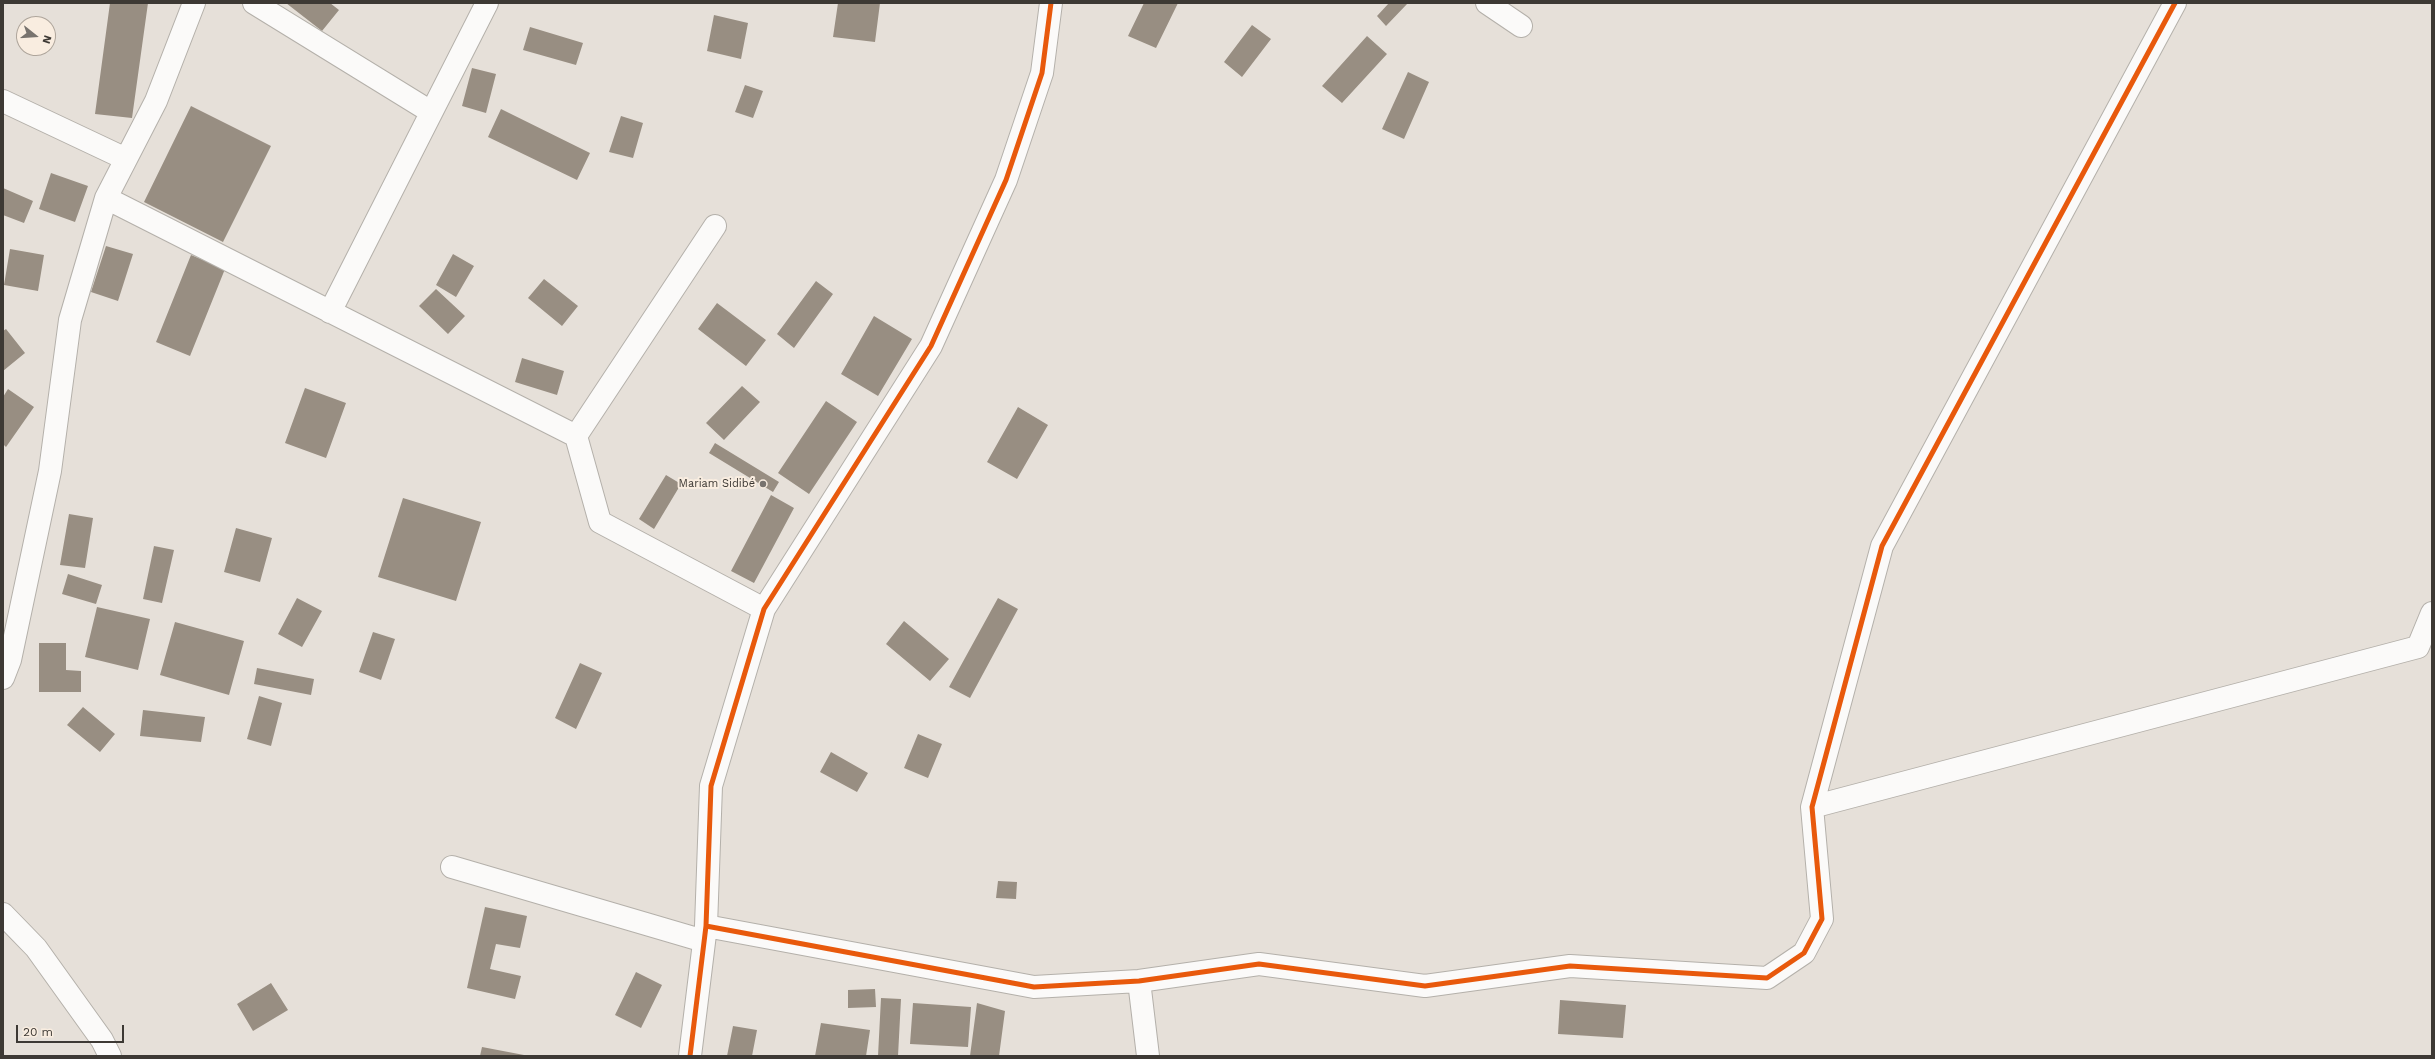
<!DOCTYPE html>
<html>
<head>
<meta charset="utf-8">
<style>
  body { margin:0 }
  #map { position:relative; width:2435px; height:1059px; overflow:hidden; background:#e6e0d9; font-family:"Work Sans",sans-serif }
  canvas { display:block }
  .frame { position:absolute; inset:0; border:4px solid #3d3934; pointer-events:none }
  .north { position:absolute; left:16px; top:16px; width:40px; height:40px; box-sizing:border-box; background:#f9ede0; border:1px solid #aea59b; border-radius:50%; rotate:107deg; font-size:11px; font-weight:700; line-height:16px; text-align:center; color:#3d3934 }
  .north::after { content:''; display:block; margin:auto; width:14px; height:18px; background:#78736e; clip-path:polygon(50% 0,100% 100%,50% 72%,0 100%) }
  .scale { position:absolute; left:16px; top:1025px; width:108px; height:18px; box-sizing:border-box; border:2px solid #3d3934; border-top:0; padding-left:5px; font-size:12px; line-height:14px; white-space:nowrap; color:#3d3934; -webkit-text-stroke:3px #f9ede0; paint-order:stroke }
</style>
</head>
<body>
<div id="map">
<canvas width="2435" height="1059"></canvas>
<div class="frame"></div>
<div class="north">N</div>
<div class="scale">20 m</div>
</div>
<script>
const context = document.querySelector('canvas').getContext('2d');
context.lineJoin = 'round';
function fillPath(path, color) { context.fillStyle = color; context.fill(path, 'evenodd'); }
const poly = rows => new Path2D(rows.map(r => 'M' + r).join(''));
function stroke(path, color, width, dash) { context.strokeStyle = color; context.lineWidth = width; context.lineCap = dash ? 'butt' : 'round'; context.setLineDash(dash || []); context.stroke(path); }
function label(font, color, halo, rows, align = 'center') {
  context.font = font + ' "Work Sans",sans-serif'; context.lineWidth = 4; context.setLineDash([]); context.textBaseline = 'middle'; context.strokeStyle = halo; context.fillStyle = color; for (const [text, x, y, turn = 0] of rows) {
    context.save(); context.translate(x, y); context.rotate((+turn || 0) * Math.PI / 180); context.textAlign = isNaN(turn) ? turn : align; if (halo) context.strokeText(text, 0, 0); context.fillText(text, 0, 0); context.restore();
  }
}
const building = poly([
  [110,3,148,3,132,118,95,114],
  [286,3,330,3,339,10,322,31],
  [838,3,880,3,875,42,833,37],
  [1144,3,1178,3,1156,48,1128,36],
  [1389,3,1408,3,1386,26,1377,16],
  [714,15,748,23,741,59,707,51],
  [1252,25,1271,39,1242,77,1224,62],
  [530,27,583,43,576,65,523,50],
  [1367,36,1387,54,1342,103,1322,86],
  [472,68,496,74,486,113,462,106],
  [1408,72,1429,82,1404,139,1382,129],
  [745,85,763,91,753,118,735,112],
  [191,106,271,146,223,242,144,202],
  [501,109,590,153,577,180,488,137],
  [621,116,643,123,633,158,609,152],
  [51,173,88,186,75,222,39,209],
  [3,188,33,201,24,223,3,215],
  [106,246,133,254,118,301,91,292],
  [10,249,44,255,38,291,4,285],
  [453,254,474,266,456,297,436,285],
  [191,255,225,269,190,356,156,342],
  [544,279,578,306,562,326,528,298],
  [816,281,833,294,794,348,777,334],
  [436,289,465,316,448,334,419,306],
  [717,303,766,340,746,366,698,329],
  [874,316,912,339,878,396,841,374],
  [6,329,25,353,3,371,3,331],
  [522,358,564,371,557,395,515,382],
  [742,386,760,402,724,440,706,423],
  [305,388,346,403,326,458,285,443],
  [8,389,34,407,6,447,3,444,3,397],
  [826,401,857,422,809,494,778,473],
  [1018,407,1048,425,1017,479,987,462],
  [715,443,779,482,773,492,709,453],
  [666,475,681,484,654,529,639,519],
  [771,495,794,508,754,583,731,571],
  [403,498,481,522,456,601,378,577],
  [69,514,93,518,85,568,60,565],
  [236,528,272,538,260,582,224,572],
  [154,546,174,550,162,603,143,599],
  [68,574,102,585,96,604,62,594],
  [297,598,322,611,302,647,278,634],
  [998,598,1018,609,970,698,949,687],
  [97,607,150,619,138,670,85,657],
  [904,621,949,659,930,681,886,644],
  [175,622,244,641,229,695,160,675],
  [373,632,395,639,381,680,359,672],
  [39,643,66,643,66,670,81,671,81,692,39,692],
  [580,663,602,673,576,729,555,718],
  [257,668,314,679,311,695,254,684],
  [259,696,282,703,271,746,247,739],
  [83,707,115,734,100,752,67,725],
  [143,710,205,717,201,742,140,736],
  [918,734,942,744,928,778,904,768],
  [831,752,868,773,857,792,820,772],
  [998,881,1017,882,1016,899,996,898],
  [485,907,527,916,520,948,496,944,490,969,521,976,515,999,467,988],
  [636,972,662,985,641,1028,615,1015],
  [271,983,288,1010,253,1031,237,1004],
  [875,989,876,1007,848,1008,848,990],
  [881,998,901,999,898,1056,878,1056],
  [1560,1000,1626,1005,1623,1038,1558,1034],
  [913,1003,971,1007,968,1047,910,1044],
  [977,1003,1005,1011,999,1056,970,1056],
  [821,1023,870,1030,866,1056,815,1056],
  [733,1026,757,1030,752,1056,727,1056],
  [482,1047,524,1055,524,1056,480,1056]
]);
const minor = poly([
  [254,3,431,112],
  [1487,3,1521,26],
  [3,101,126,159],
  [106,198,576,436,600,522,764,609],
  [330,312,487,3],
  [576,436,715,226],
  [3,678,10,660,50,471,70,320,106,198,156,101,194,3],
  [1812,807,2418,647,2432,613],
  [452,867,704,941],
  [706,926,1034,987,1139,981,1259,964,1425,986,1570,966,1767,978,1804,953,1822,919,1812,807,1882,546,2175,3],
  [1139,981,1148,1056],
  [690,1056,706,926,711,786,764,609,931,346,1006,180,1042,73,1051,3]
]);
const tertiary = poly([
  [3,914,36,948,102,1040,110,1056]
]);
const cycleway = poly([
  [706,926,1034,987,1139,981,1259,964,1425,986,1570,966,1767,978,1804,953,1822,919,1812,807,1882,546,2175,3],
  [690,1056,706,926,711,786,764,609,931,346,1006,180,1042,73,1051,3]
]);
const markers = [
  [763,484,4,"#78736e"]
];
const poiNames = [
  ["Mariam Sidibé",755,484]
];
fillPath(building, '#988e82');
stroke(minor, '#b4b0aa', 24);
stroke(tertiary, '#b4b0aa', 24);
stroke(minor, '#fbfaf9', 22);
stroke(tertiary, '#fbfaf9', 22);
stroke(cycleway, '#e8590c', 5);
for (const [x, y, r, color] of markers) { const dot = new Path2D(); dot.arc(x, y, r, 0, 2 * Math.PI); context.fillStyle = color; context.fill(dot); stroke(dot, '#f9ede0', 1.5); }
label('11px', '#3d3934', '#f9ede0', poiNames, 'right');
</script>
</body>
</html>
